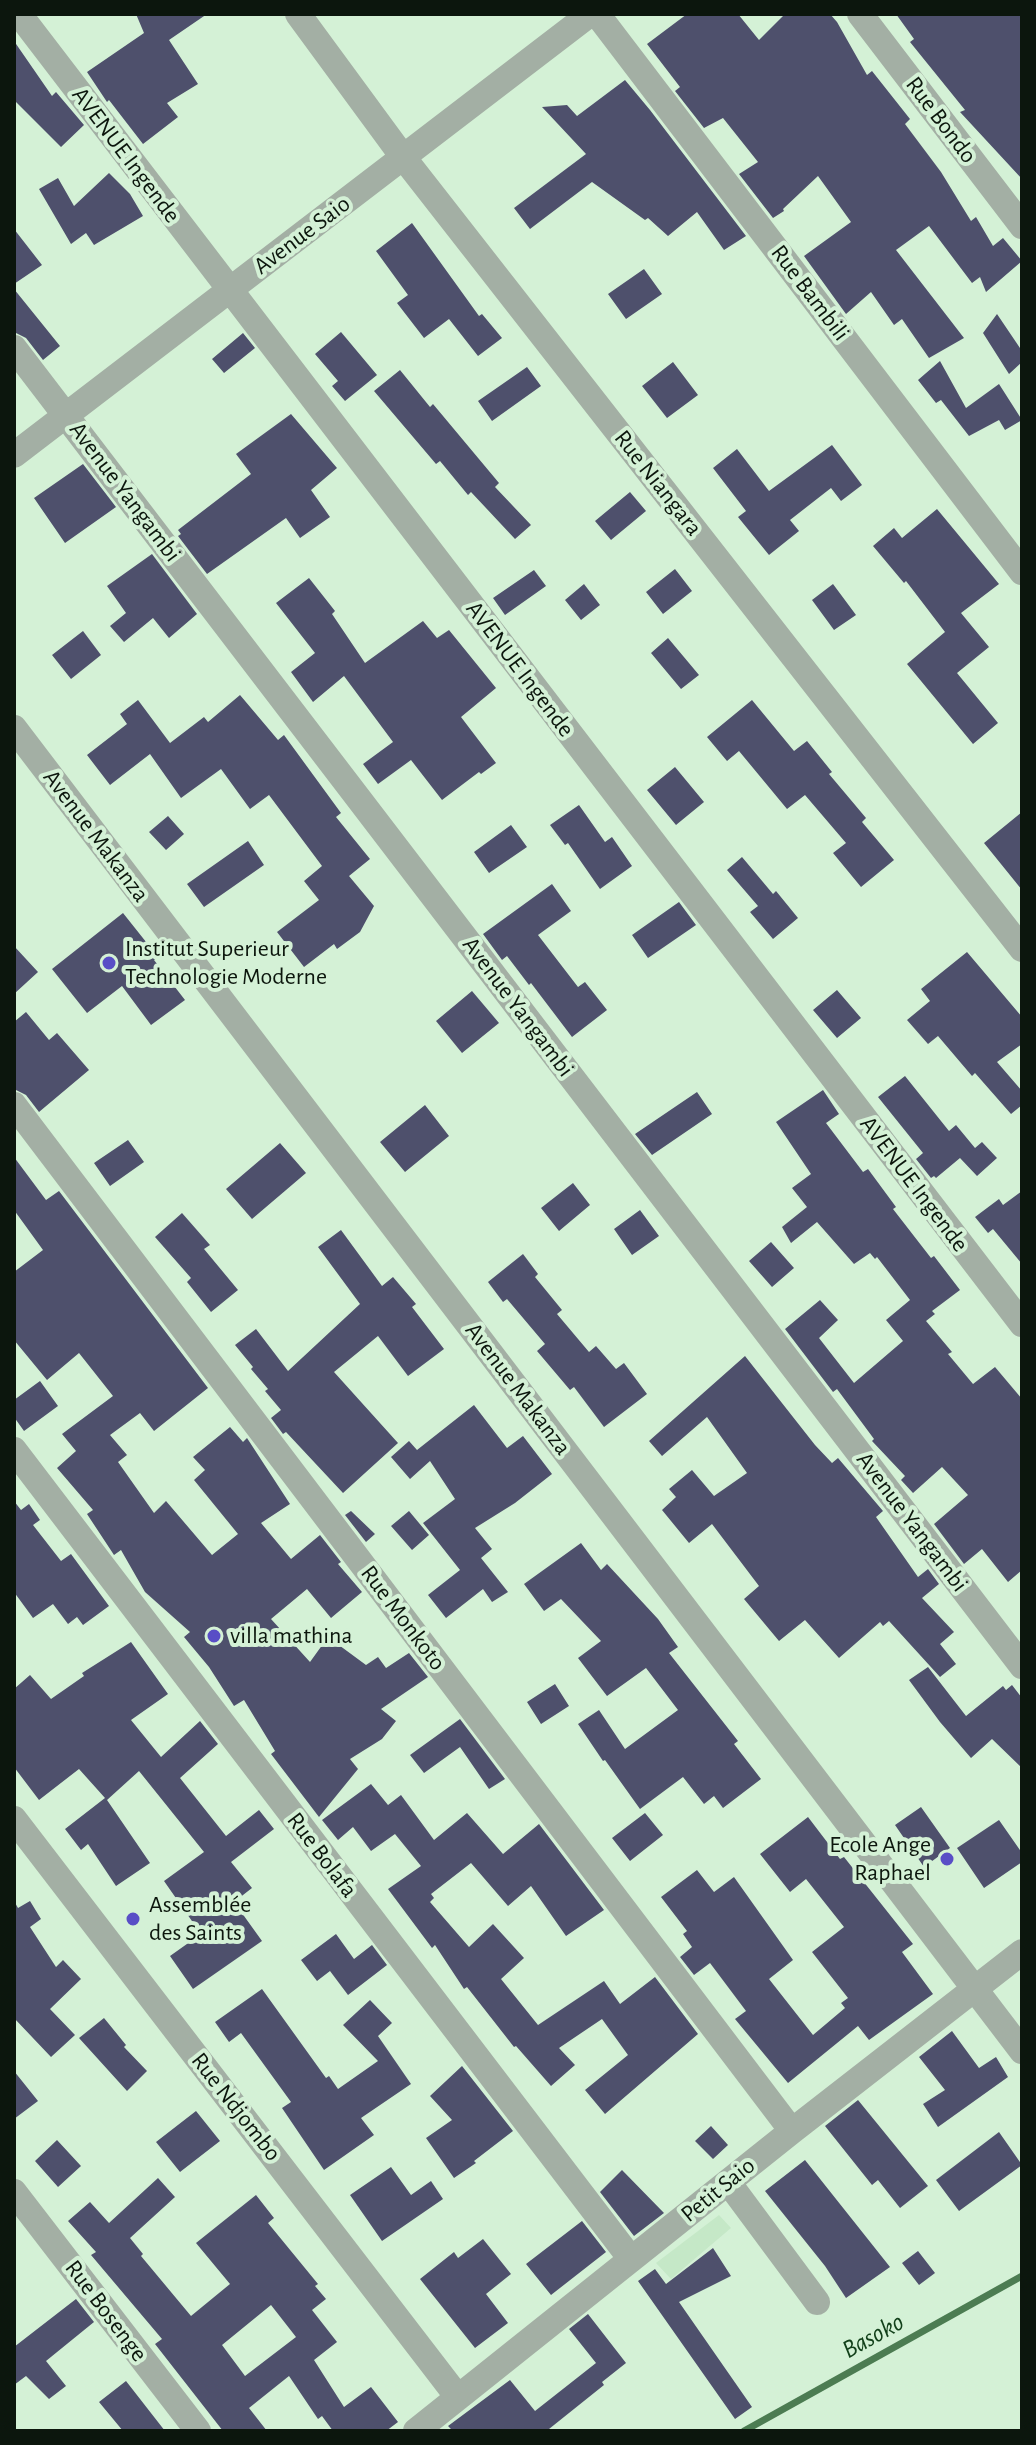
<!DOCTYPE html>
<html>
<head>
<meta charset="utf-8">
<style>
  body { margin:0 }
  #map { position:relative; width:1036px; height:2445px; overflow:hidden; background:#d4f1d6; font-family:"Alegreya Sans",sans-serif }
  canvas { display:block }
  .frame { position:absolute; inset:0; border:16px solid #0c160d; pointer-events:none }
</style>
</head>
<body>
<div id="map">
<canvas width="1036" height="2445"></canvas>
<div class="frame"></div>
</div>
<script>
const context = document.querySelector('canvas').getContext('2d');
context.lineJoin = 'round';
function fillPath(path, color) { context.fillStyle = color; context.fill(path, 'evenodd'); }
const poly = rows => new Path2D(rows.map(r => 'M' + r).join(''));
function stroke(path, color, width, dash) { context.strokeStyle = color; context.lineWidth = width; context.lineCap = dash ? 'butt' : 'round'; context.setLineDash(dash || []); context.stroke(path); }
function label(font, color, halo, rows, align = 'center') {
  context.font = font + ' "Alegreya Sans",sans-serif'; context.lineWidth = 8; context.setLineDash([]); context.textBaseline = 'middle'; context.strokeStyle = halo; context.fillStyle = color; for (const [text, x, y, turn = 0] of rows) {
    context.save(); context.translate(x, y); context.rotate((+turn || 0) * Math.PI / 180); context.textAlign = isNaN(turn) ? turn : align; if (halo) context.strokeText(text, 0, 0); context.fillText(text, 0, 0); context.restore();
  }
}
const built = poly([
  [719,2215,731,2228,671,2279,656,2263]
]);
const stream = poly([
  [744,2431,1022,2276]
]);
const building = poly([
  [136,14,207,14,169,40,198,84,167,103,178,117,143,144,109,100,107,102,87,72,144,33],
  [687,14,738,14,759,40,785,14,830,14,837,22,867,75,872,71,910,119,905,124,941,172,971,221,976,217,993,246,1003,238,1022,261,986,292,980,277,972,283,929,226,896,250,964,338,929,358,902,319,894,325,871,292,846,314,804,256,851,222,818,176,783,209,784,211,773,218,739,174,758,162,723,118,704,128,675,91,680,87,647,44],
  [896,14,1022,14,1022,179,960,112,965,110,910,42,914,39],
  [14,41,52,96,56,92,84,125,61,147,14,100],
  [625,80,650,110,746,236,724,250,697,212,668,236,648,218,645,220,592,182,530,229,514,208,586,154,542,107,567,105,577,116],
  [109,173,130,194,143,216,94,245,86,233,71,244,39,189,58,178,74,206],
  [412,223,479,316,482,314,502,338,478,356,449,319,424,338,397,303,408,295,376,251],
  [14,229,42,265,14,284],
  [644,269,662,294,626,319,608,294],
  [14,289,60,346,43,360,26,338,14,332],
  [997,314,1022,351,1022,362,1009,374,983,333],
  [341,332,377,375,345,401,332,386,338,381,315,354],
  [243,333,255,348,224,373,212,359],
  [940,361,966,408,999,384,1022,420,1005,430,999,420,969,436,941,400,936,403,918,380],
  [673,362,698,395,667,418,642,386],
  [527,367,541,386,492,421,478,401],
  [400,370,430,407,433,404,499,483,495,487,531,525,515,539,471,492,468,495,440,461,436,464,374,391],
  [291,414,337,468,311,490,330,517,300,538,286,518,207,574,178,536,181,534,178,530,251,474,236,454],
  [832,445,862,485,841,501,831,488,790,520,799,531,769,555,738,517,746,511,713,468,737,449,769,491],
  [83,464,116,507,65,543,34,498],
  [630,492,646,511,611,540,595,521],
  [937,509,999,584,961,613,989,647,957,673,998,723,973,744,907,664,945,632,906,581,904,583,873,546,894,528,902,538],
  [152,554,197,614,169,638,153,618,124,642,110,626,126,613,107,586],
  [675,569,692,591,663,614,646,592],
  [534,570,546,586,505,615,493,598],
  [309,578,335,611,332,614,365,663,423,621,437,638,449,630,496,688,461,717,496,763,481,774,479,772,442,800,411,760,378,784,363,764,393,742,344,676,313,702,291,672,315,653,276,603],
  [584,584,600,605,581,620,565,600],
  [833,584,856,615,834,630,812,600],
  [83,631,101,655,71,679,52,655],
  [668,638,699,675,681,689,651,653],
  [240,695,278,740,284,735,341,813,336,817,370,859,349,876,374,906,360,932,337,949,334,944,304,967,277,932,319,900,304,881,322,866,269,795,250,809,221,769,181,798,150,754,110,785,87,755,127,724,120,714,138,700,170,743,204,717,208,722],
  [752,700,794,751,807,741,832,772,829,774,866,818,862,822,894,860,861,887,833,853,846,843,805,795,787,809,739,751,727,761,707,737],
  [675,767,704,802,676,825,647,790],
  [579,805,605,842,612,837,632,866,600,889,568,843,565,845,550,825],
  [1022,812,1022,890,984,843],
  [168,816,184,834,166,850,149,832],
  [511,825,527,847,489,873,474,852],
  [248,841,264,865,204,907,187,884],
  [742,857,773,894,776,891,798,918,773,939,750,912,758,906,727,870],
  [552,884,571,911,538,935,578,987,585,982,607,1010,572,1037,531,983,529,985,507,956,502,960,483,934],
  [679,902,696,925,648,958,632,935],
  [123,913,158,957,154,960,185,1000,151,1025,122,986,87,1013,52,969],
  [14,946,38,972,14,994],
  [967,952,1022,1017,1022,1044,997,1062,1022,1091,1022,1105,1011,1114,975,1073,972,1076,938,1036,928,1044,907,1020,930,1001,921,989],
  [837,990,861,1018,837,1038,813,1010],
  [472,991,499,1023,462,1053,436,1021],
  [26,1012,49,1040,57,1033,89,1070,39,1112,26,1095,14,1089,14,1022],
  [905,1076,949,1131,956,1125,975,1148,982,1142,997,1158,977,1176,960,1158,936,1178,934,1176,931,1178,916,1159,923,1153,878,1097],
  [823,1090,839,1114,826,1123,863,1172,868,1169,896,1207,893,1209,931,1258,934,1256,960,1290,932,1311,935,1314,926,1321,952,1352,948,1354,973,1384,995,1367,1022,1399,1022,1570,1008,1582,982,1549,964,1564,934,1524,968,1495,942,1467,913,1493,901,1480,905,1476,872,1441,874,1439,837,1389,833,1392,785,1329,820,1300,838,1320,819,1338,854,1383,903,1341,886,1320,910,1300,877,1257,875,1259,870,1253,854,1264,817,1222,791,1243,782,1227,807,1207,792,1188,811,1174,776,1122],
  [697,1092,712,1114,652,1155,635,1134],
  [425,1105,449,1136,405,1172,380,1142],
  [128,1140,144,1162,110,1186,94,1163],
  [280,1143,306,1173,252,1219,226,1189],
  [14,1157,46,1200,59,1191,208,1388,154,1431,140,1413,110,1435,127,1455,118,1462,154,1513,166,1501,212,1555,238,1534,194,1480,205,1470,193,1457,230,1427,243,1442,247,1438,290,1504,261,1523,291,1559,320,1535,341,1562,338,1564,362,1592,331,1618,307,1589,271,1619,310,1662,328,1637,366,1665,378,1657,386,1668,409,1653,428,1677,381,1709,396,1721,382,1739,350,1759,358,1769,319,1817,271,1754,275,1751,244,1700,234,1706,209,1667,184,1637,190,1632,145,1592,121,1550,114,1555,87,1514,93,1510,57,1468,76,1451,62,1434,113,1396,79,1353,47,1380,14,1340,14,1272,43,1250,14,1210],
  [573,1183,590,1205,559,1231,541,1208],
  [1022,1191,1022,1264,993,1229,988,1233,975,1217,999,1199,1003,1205],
  [640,1210,659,1236,632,1255,614,1229],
  [182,1213,210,1245,204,1249,238,1290,211,1312,187,1282,191,1278,155,1237],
  [341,1230,382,1286,393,1277,416,1304,412,1307,444,1349,408,1376,378,1336,334,1372,398,1443,343,1493,286,1432,283,1434,271,1418,281,1410,265,1391,268,1389,251,1369,253,1367,235,1345,256,1329,288,1371,360,1304,318,1247],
  [771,1242,794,1268,772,1287,749,1261],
  [523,1254,538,1274,535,1277,562,1310,557,1314,589,1352,596,1346,616,1369,624,1363,647,1394,604,1427,574,1387,570,1390,537,1351,545,1344,507,1299,503,1302,488,1282],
  [745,1356,815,1445,832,1463,838,1458,883,1511,876,1517,918,1577,928,1569,939,1584,922,1598,954,1632,940,1644,956,1664,940,1677,889,1621,883,1626,880,1622,839,1658,805,1620,779,1641,744,1599,759,1586,712,1524,689,1543,662,1510,676,1497,669,1489,692,1470,714,1496,747,1473,707,1417,662,1456,649,1441],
  [40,1381,58,1406,24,1431,14,1417,14,1400],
  [474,1405,507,1448,523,1436,552,1474,515,1503,475,1528,492,1549,481,1558,508,1592,492,1602,483,1589,446,1618,428,1595,460,1570,423,1523,455,1499,430,1461,410,1479,391,1457,409,1441,417,1450],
  [14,1501,21,1510,29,1504,40,1520,33,1525,61,1561,71,1554,109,1606,83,1625,77,1617,68,1624,53,1604,33,1618,14,1592],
  [351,1511,375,1534,366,1542,345,1515],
  [409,1511,429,1535,412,1550,391,1526],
  [581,1543,601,1570,607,1564,658,1619,678,1647,669,1653,738,1741,734,1744,761,1779,723,1808,714,1796,704,1804,683,1777,640,1809,605,1760,603,1761,578,1724,599,1710,625,1749,678,1710,646,1668,607,1696,578,1658,601,1641,561,1599,544,1611,524,1584],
  [131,1642,168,1694,131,1720,161,1757,200,1721,218,1744,180,1778,226,1836,259,1810,274,1829,231,1862,252,1888,234,1902,262,1941,193,1989,170,1956,201,1934,164,1881,204,1852,139,1771,107,1800,150,1863,116,1886,88,1844,81,1850,65,1829,105,1798,79,1769,39,1800,14,1767,14,1689,30,1675,51,1699,84,1676,82,1673],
  [928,1667,966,1716,1003,1686,1006,1690,1012,1685,1022,1698,1022,1768,992,1739,971,1758,940,1722,909,1680],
  [555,1684,569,1706,541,1724,527,1702],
  [460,1719,505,1779,489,1789,460,1747,424,1773,410,1755],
  [371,1784,388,1805,401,1795,434,1840,467,1813,503,1854,539,1824,604,1910,566,1936,531,1886,508,1906,471,1863,431,1894,434,1898,430,1902,469,1947,493,1924,524,1958,501,1979,538,2025,604,1981,620,2004,655,1977,698,2034,605,2114,585,2090,628,2055,602,2019,559,2048,575,2065,551,2086,516,2046,514,2047,467,1987,464,1989,435,1945,432,1948,388,1889,421,1866,395,1834,371,1851,353,1827,338,1840,322,1820],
  [921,1807,950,1848,924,1867,895,1825],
  [645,1813,663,1835,630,1861,612,1838],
  [808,1817,840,1859,844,1857,913,1944,902,1952,933,1994,869,2040,858,2026,788,2083,735,2019,746,2011,710,1963,694,1975,680,1957,692,1947,683,1934,687,1931,661,1897,697,1870,714,1892,734,1877,793,1960,769,1979,813,2035,845,2008,841,2003,848,1998,812,1952,844,1927,806,1879,790,1892,760,1854],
  [999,1820,1022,1853,1022,1862,984,1888,957,1848],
  [14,1901,18,1908,30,1901,41,1919,30,1927,56,1967,63,1960,81,1979,50,2009,75,2035,51,2057,14,2018],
  [336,1934,354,1959,372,1945,387,1965,348,1995,330,1971,317,1981,301,1960],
  [262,1989,326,2078,329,2076,338,2089,378,2061,343,2025,370,2000,392,2023,378,2036,411,2084,361,2118,374,2135,324,2170,282,2108,291,2102,241,2033,229,2042,215,2022],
  [104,2018,126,2045,124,2047,147,2071,127,2091,79,2038],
  [952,2031,979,2068,996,2057,1008,2077,938,2127,923,2104,945,2090,919,2057],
  [462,2066,513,2131,474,2161,476,2163,454,2178,426,2138,452,2120,430,2096],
  [14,2071,38,2101,14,2119],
  [858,2100,928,2186,900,2208,878,2180,872,2185,825,2126],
  [196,2111,220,2141,180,2172,156,2142],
  [711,2126,728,2145,713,2159,695,2141],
  [999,2132,1022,2165,959,2211,936,2180],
  [57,2140,81,2166,58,2187,35,2161],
  [805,2160,890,2267,846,2298,825,2266,765,2191],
  [391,2167,411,2195,431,2181,443,2199,382,2241,350,2195],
  [622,2170,664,2213,634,2236,600,2192],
  [158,2178,175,2197,130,2238,143,2254,141,2256,191,2316,230,2284,196,2243,256,2195,274,2218,268,2223,318,2284,315,2286,326,2299,312,2310,337,2342,314,2360,344,2407,371,2387,398,2422,386,2431,333,2431,322,2416,318,2419,289,2376,249,2408,267,2431,223,2431,155,2344,162,2339,91,2255,96,2252,68,2221,90,2202,109,2223],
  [271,2305,296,2337,245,2376,222,2345],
  [582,2221,606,2252,551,2295,526,2264],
  [483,2239,511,2274,486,2294,508,2323,475,2348,420,2279,454,2252,458,2258],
  [713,2248,731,2276,679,2302,752,2407,735,2419,638,2281,655,2269,666,2284],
  [918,2251,935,2273,919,2285,902,2263],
  [76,2299,94,2322,46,2361,66,2386,49,2399,26,2376,14,2385,14,2347],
  [588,2314,626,2363,602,2382,604,2385,549,2429,551,2431,453,2431,448,2426,510,2380,535,2411,596,2363,569,2329],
  [126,2381,165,2431,123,2431,99,2402]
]);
const minor = poly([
  [19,14,1022,1324],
  [298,14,403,157,1022,949],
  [597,14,1022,572],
  [860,14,1022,226],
  [14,348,1022,1666],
  [14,455,590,14],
  [14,728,1022,2051],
  [14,1105,792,2131],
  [14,1450,631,2259],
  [14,1819,457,2396],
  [728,2182,817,2302],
  [14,2192,198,2431],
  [416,2431,792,2131,1022,1952]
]);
const markers = [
  [109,963,8,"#594ec6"],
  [214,1636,8,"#594ec6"],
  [947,1859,8,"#594ec6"],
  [133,1919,8,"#594ec6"]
];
const streetNames = [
  ["Rue Bondo",941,120,53],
  ["AVENUE Ingende",126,155,53],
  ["Avenue Saio",302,235,-37],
  ["Rue Bambili",810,293,53],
  ["Rue Niangara",658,483,52],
  ["Avenue Yangambi",125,492,53],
  ["AVENUE Ingende",520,669,53],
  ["Avenue Makanza",96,836,53],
  ["Avenue Yangambi",518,1007,53],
  ["AVENUE Ingende",914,1184,53],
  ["Avenue Makanza",518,1389,53],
  ["Avenue Yangambi",912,1522,53],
  ["Rue Monkoto",403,1618,53],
  ["Rue Bolafa",322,1855,53],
  ["Rue Ndjombo",236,2107,52],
  ["Petit Saio",718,2190,-39],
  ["Rue Bosenge",106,2311,53]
];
const poiNames = [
  ["Institut Superieur",125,949],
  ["Technologie Moderne",125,977],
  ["villa mathina",230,1636],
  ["Ecole Ange",931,1845,"right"],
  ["Raphael",931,1873,"right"],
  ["Assemblée",149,1905],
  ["des Saints",149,1933]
];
const waterNames = [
  ["Basoko",873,2336,-29]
];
fillPath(built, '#c5e8c7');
stroke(stream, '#4c7c52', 7);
fillPath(building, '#4e506c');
stroke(minor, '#a3afa4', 26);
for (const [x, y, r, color] of markers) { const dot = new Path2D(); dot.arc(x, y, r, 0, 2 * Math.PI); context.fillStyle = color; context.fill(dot); stroke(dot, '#d4f1d6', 3); }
label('24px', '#0c160d', '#d4f1d6', streetNames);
label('24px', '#0c160d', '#d4f1d6', poiNames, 'left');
label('italic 26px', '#12401a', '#d4f1d6', waterNames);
</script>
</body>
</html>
